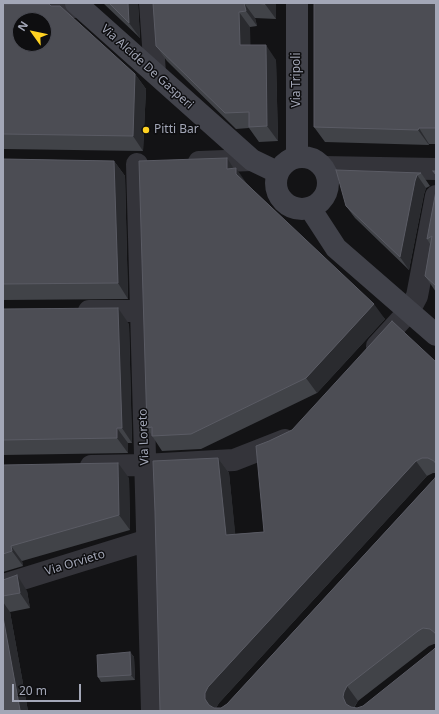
<!DOCTYPE html>
<html>
<head>
<meta charset="utf-8">
<style>
  body { margin:0 }
  #map { position:relative; width:439px; height:714px; overflow:hidden; background:#131315; font-family:"Noto Sans",sans-serif }
  canvas { display:block }
  .frame { position:absolute; inset:0; border:4px solid #a3a7b7; pointer-events:none }
  .north { position:absolute; left:12px; top:12px; width:40px; height:40px; box-sizing:border-box; background:#0e0e10; border:1px solid #4a4b53; border-radius:50%; rotate:303deg; font-size:11px; font-weight:700; line-height:16px; text-align:center; color:#a3a7b7 }
  .north::after { content:''; display:block; margin:auto; width:14px; height:18px; background:#ffd221; clip-path:polygon(50% 0,100% 100%,50% 72%,0 100%) }
  .scale { position:absolute; left:12px; top:684px; width:69px; height:18px; box-sizing:border-box; border:2px solid #a3a7b7; border-top:0; padding-left:5px; font-size:12px; line-height:14px; white-space:nowrap; color:#a3a7b7; -webkit-text-stroke:3px #0e0e10; paint-order:stroke }
</style>
</head>
<body>
<div id="map">
<canvas width="439" height="714"></canvas>
<div class="frame"></div>
<div class="north">N</div>
<div class="scale">20 m</div>
</div>
<script>
const context = document.querySelector('canvas').getContext('2d');
context.lineJoin = 'round';
const poly = rows => new Path2D(rows.map(r => 'M' + r).join(''));
function stroke(path, color, width, dash) { context.strokeStyle = color; context.lineWidth = width; context.lineCap = dash ? 'butt' : 'round'; context.setLineDash(dash || []); context.stroke(path); }
function fillPath(path, color) { context.fillStyle = color; context.fill(path, 'evenodd'); }
function label(font, color, halo, rows, align = 'center') {
  context.font = font + ' "Noto Sans",sans-serif'; context.lineWidth = 3; context.setLineDash([]); context.textBaseline = 'middle'; context.strokeStyle = halo; context.fillStyle = color; for (const [text, x, y, turn = 0] of rows) {
    context.save(); context.translate(x, y); context.rotate((+turn || 0) * Math.PI / 180); context.textAlign = isNaN(turn) ? turn : align; if (halo) context.strokeText(text, 0, 0); context.fillText(text, 0, 0); context.restore();
  }
}
const street = poly([
  [150,3,155,73],
  [3,6,80,7],
  [199,162,252,160],
  [137,164,152,711],
  [323,167,436,169],
  [89,311,140,311],
  [377,346,409,311,417,296,436,196],
  [91,466,144,465,234,460,285,440],
  [3,585,148,540]
]);
const secondary = poly([
  [76,3,252,160,277,172],
  [297,156,297,3],
  '276 183a26 26 0 1 1 52 0a26 26 0 1 1-52 0Z',
  [310,208,336,248,436,335]
]);
const wall = poly([
  [103,3,138,3,140,38],
  [153,3,276,3,276,19,255,18,257,26,250,27,250,45,276,60,278,141,259,142,249,128,236,129,167,61,156,46],
  [436,3,436,144,429,144,429,145,325,142,314,127],
  [3,4,51,6,135,74,146,89,143,151,3,149],
  [3,159,114,161,125,176,128,299,3,300],
  [234,169,247,184,385,319,317,393,201,449,162,451,147,428],
  [421,173,430,186,426,188,424,194,409,270,355,218,346,206],
  [436,191,436,292,425,276,430,244,427,239],
  [3,309,129,324,132,443,128,443,128,453,3,455],
  [436,362,436,473,433,473,427,476,219,703,216,708,221,708,227,704,435,478,436,475,436,644,434,644,429,646,358,701,354,708,436,711,160,711,218,458,229,473,235,534,264,532,269,441],
  [3,465,129,478,130,530,22,561,23,566,3,572],
  [3,580,27,591,30,608,10,612,28,711,3,711],
  [130,652,134,657,135,680,101,682,98,677]
]);
const shadedWall = poly([
  [128,3,138,3,140,38,129,23],
  [244,3,255,18,257,26,246,11],
  [265,3,276,3,276,19,265,4],
  [239,12,250,27,251,60,240,45],
  [266,45,276,60,278,141,267,126],
  [135,74,146,89,143,151,133,136],
  [419,128,429,144,429,145,418,130],
  [227,158,236,172,236,168,247,184,247,189,227,169],
  [114,161,125,176,128,299,118,283],
  [417,175,426,188,424,194,409,270,400,257,415,181],
  [374,304,385,319,317,393,306,378],
  [118,308,129,324,132,443,122,428],
  [117,428,128,443,128,453,117,438],
  [218,458,229,473,237,550,226,535],
  [416,461,427,476,219,703,216,708,213,711,205,699,205,693,208,687],
  [118,463,129,478,130,530,119,515],
  [11,546,22,561,23,566,12,551],
  [17,575,27,591,30,608,20,593],
  [3,602,10,612,28,711,20,711,20,710,3,617],
  [130,652,134,657,135,680,131,675],
  [347,686,358,701,354,707,354,711,346,704,343,697,344,692]
]);
const building = poly([
  [109,3,128,3,129,23,109,3],
  [153,3,244,3,246,11,239,12,240,45,266,45,267,126,249,127,249,112,225,113,156,46,153,3],
  [253,3,265,3,265,4,253,3],
  [314,3,436,3,436,128,419,128,418,130,314,127,314,3],
  [3,4,49,4,51,6,60,6,135,74,133,136,3,134,3,4],
  [20,20,44,20,44,44,20,44,20,20],
  [227,158,227,169,236,168,236,174,374,304,306,378,191,434,152,436,152,427,147,428,139,161,227,158],
  [3,159,114,161,118,283,3,284,3,159],
  [336,170,421,173,417,175,415,181,400,257,346,206,336,170],
  [433,171,436,171,436,175,433,171],
  [436,191,436,286,425,276,432,236,427,239,436,191],
  [118,308,122,428,117,428,117,438,3,440,3,309,118,308],
  [392,321,436,362,436,464,434,461,428,458,422,458,416,461,208,687,205,693,205,699,209,705,214,708,221,708,227,704,435,478,436,475,436,635,435,633,430,629,423,628,418,631,347,686,344,692,343,697,346,704,351,707,357,708,363,706,433,650,436,647,436,711,160,711,155,512,153,461,218,458,226,535,264,532,256,446,269,441,292,430,392,321],
  [118,463,119,515,11,546,12,551,3,554,3,465,118,463],
  [17,575,20,593,3,596,3,580,17,575],
  [3,617,20,710,16,711,3,711,3,617],
  [130,652,131,675,98,677,97,655,130,652]
]);
const markers = [
  [146,130,4,"#ffd221"]
];
const streetNames = [
  ["Via Alcide De Gasperi",147,67,42],
  ["Via Tripoli",297,80,-90],
  ["Via Loreto",144,437,-92],
  ["Via Orvieto",75,563,-17]
];
const poiNames = [
  ["Pitti Bar",154,130]
];
stroke(street, '#34343a', 22);
stroke(secondary, '#41424a', 22);
fillPath(wall, '#414348');
fillPath(shadedWall, '#2a2b2f');
fillPath(building, '#4c4d54');
stroke(building, '#5a5b64', 1);
for (const [x, y, r, color] of markers) { const dot = new Path2D(); dot.arc(x, y, r, 0, 2 * Math.PI); context.fillStyle = color; context.fill(dot); stroke(dot, '#0e0e10', 1.5); }
label('12px', '#a3a7b7', '#0e0e10', streetNames);
label('12px', '#a3a7b7', '#0e0e10', poiNames, 'left');
</script>
</body>
</html>
